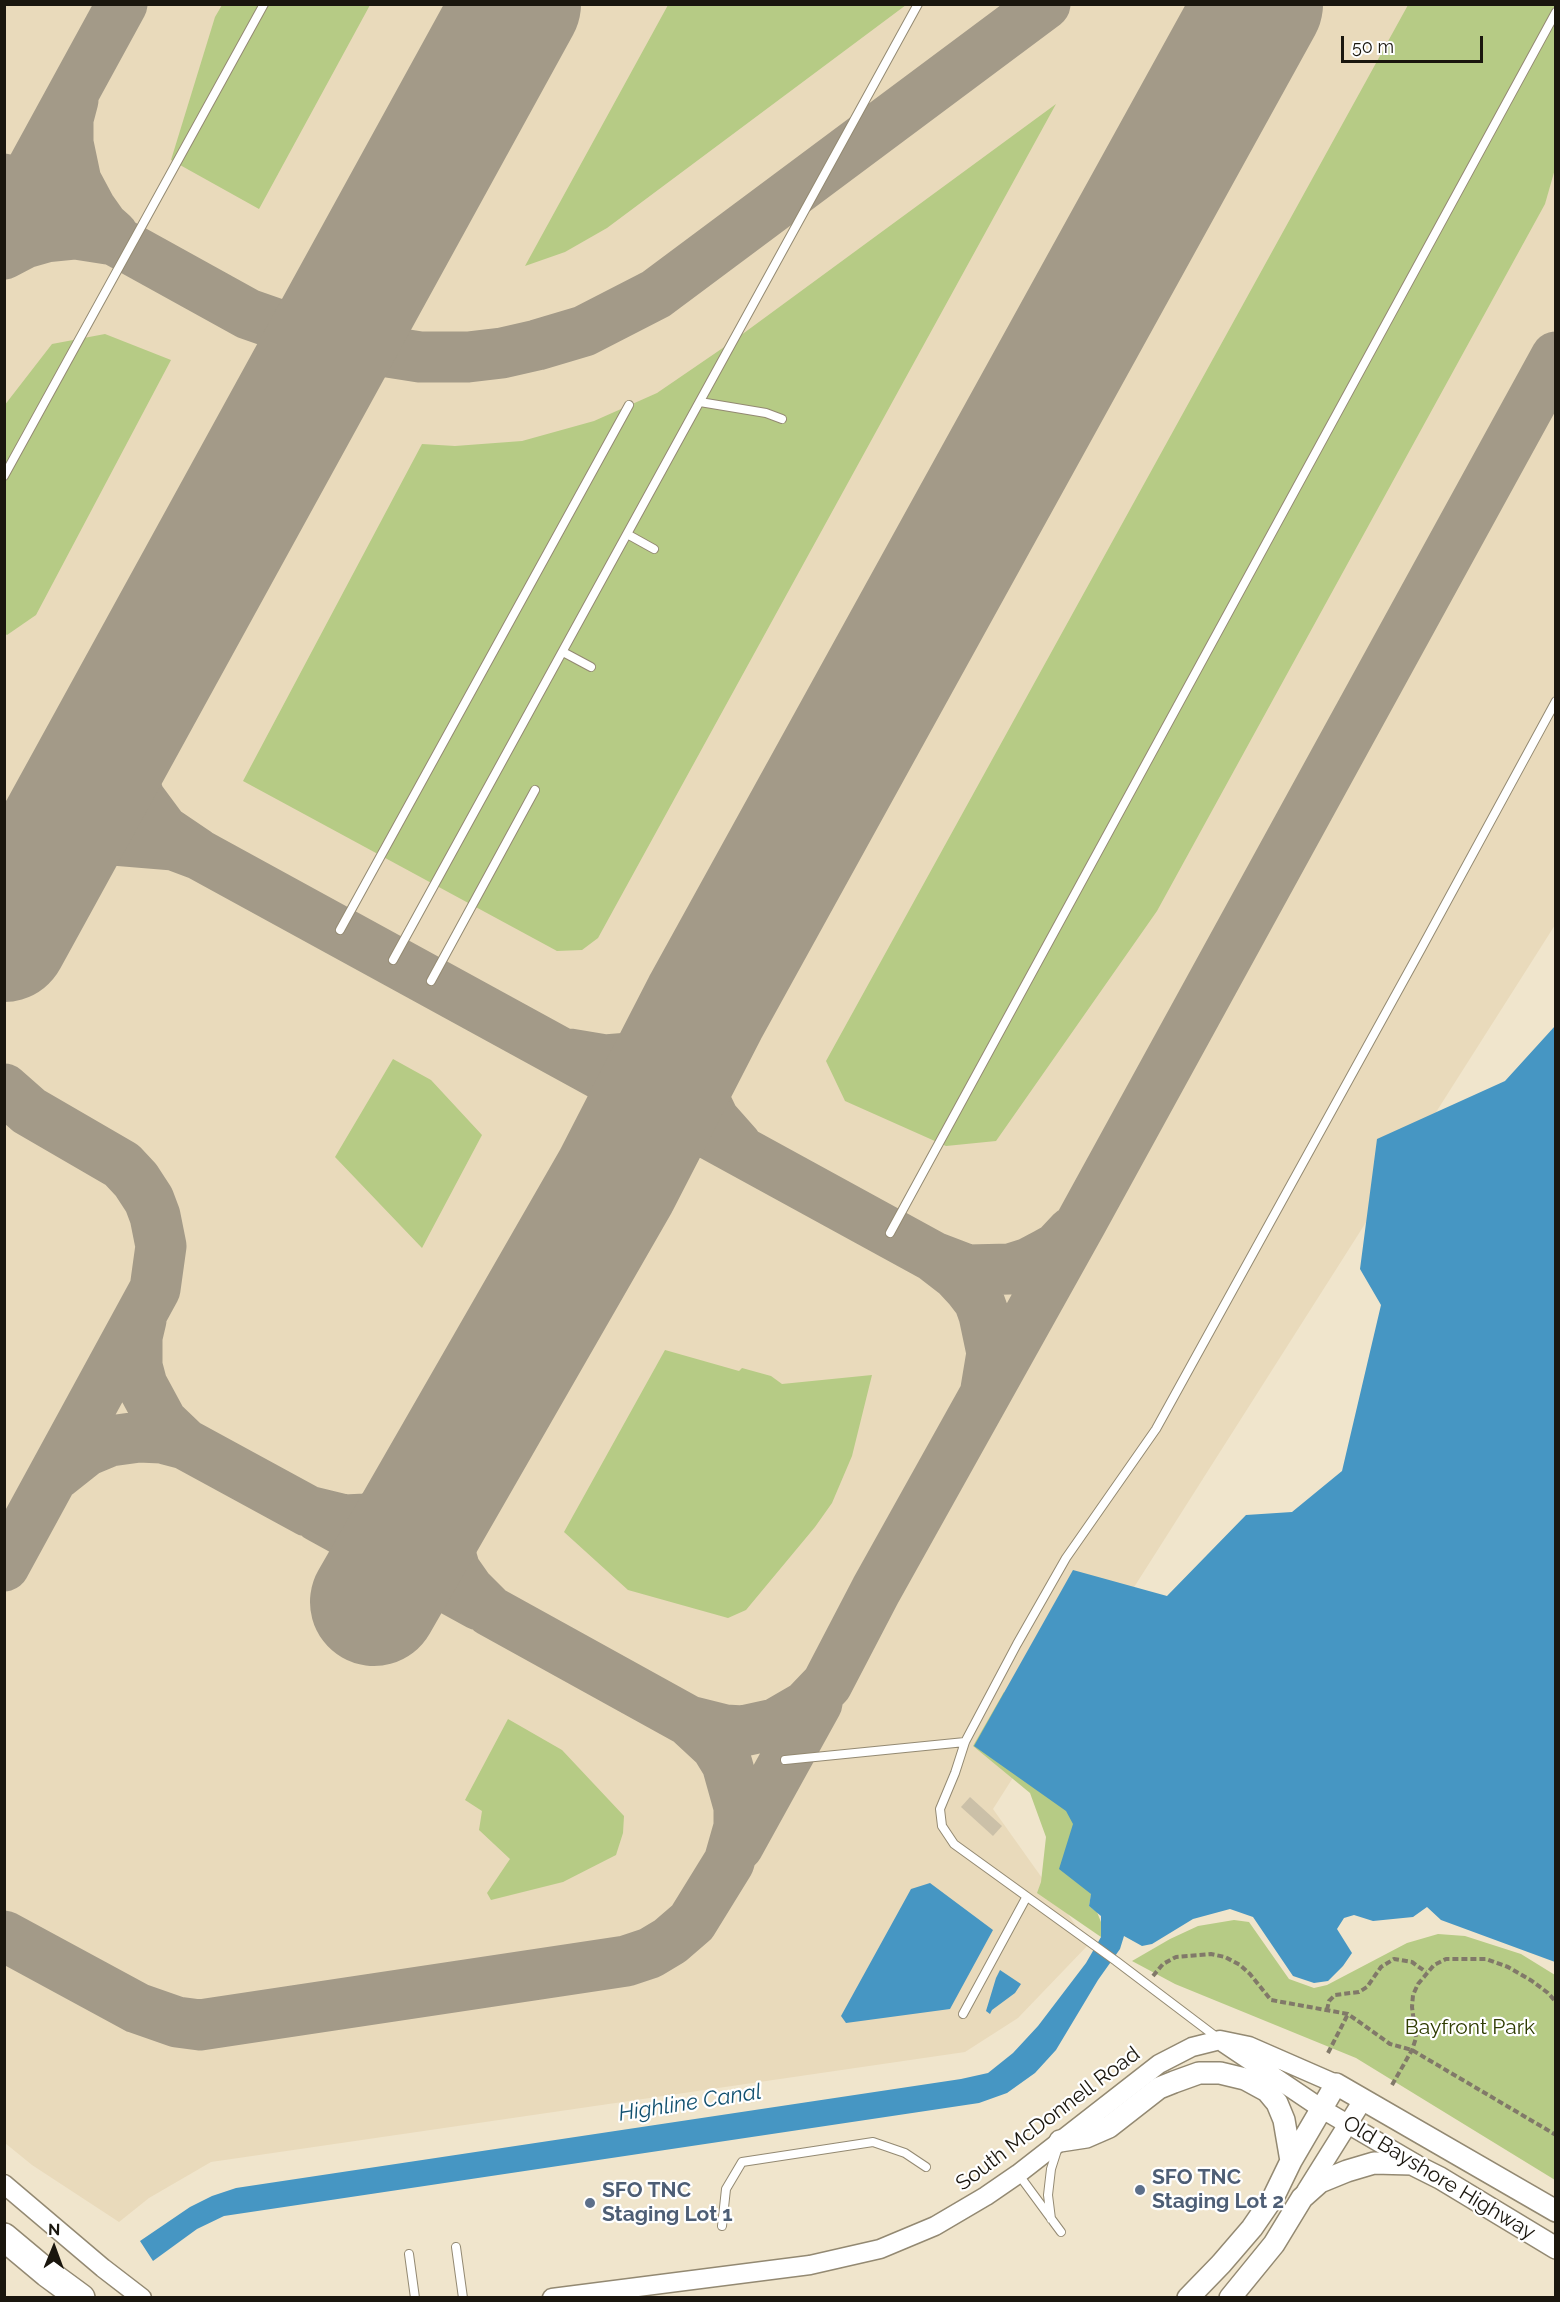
<!DOCTYPE html>
<html>
<head>
<meta charset="utf-8">
<style>
  body { margin:0 }
  #map { position:relative; width:1560px; height:2302px; overflow:hidden; background:#f0e5cc; font-family:Raleway,sans-serif }
  canvas { display:block }
  .frame { position:absolute; inset:0; border:6px solid #1a160e; pointer-events:none }
  .north { position:absolute; left:24px; top:2218px; width:60px; height:60px; -webkit-text-stroke:4px #fff; paint-order:stroke; rotate:1deg; font-size:16px; font-weight:700; line-height:24px; text-align:center; color:#1a160e }
  .north::after { content:''; display:block; margin:auto; width:21px; height:27px; background:#1a160e; clip-path:polygon(50% 0,100% 100%,50% 72%,0 100%) }
  .scale { position:absolute; left:1341px; top:36px; width:142px; height:27px; box-sizing:border-box; border:3px solid #1a160e; border-top:0; padding-left:8px; font-size:18px; line-height:21px; white-space:nowrap; color:#1a160e; -webkit-text-stroke:4px #fff; paint-order:stroke }
</style>
</head>
<body>
<div id="map">
<canvas width="1560" height="2302"></canvas>
<div class="frame"></div>
<div class="north">N</div>
<div class="scale">50 m</div>
</div>
<script>
const context = document.querySelector('canvas').getContext('2d');
context.lineJoin = 'round';
function fillPath(path, color) { context.fillStyle = color; context.fill(path, 'evenodd'); }
const poly = rows => new Path2D(rows.map(r => 'M' + r).join(''));
function stroke(path, color, width, dash) { context.strokeStyle = color; context.lineWidth = width; context.lineCap = dash ? 'butt' : 'round'; context.setLineDash(dash || []); context.stroke(path); }
function label(font, color, halo, rows, align = 'center') {
  context.font = font + ' Raleway,sans-serif'; context.lineWidth = 4.5; context.setLineDash([]); context.textBaseline = 'middle'; context.strokeStyle = halo; context.fillStyle = color; for (const [text, x, y, turn = 0] of rows) {
    context.save(); context.translate(x, y); context.rotate((+turn || 0) * Math.PI / 180); context.textAlign = isNaN(turn) ? turn : align; if (halo) context.strokeText(text, 0, 0); context.fillText(text, 0, 0); context.restore();
  }
}
const built = poly([
  [4,5,1555,5,1555,925,993,1809,1089,1944,1018,2018,965,2052,211,2162,149,2198,119,2222,32,2165,5,2143]
]);
const green = poly([
  [222,5,370,5,259,209,171,160,215,17],
  [668,5,906,5,607,228,565,252,525,266],
  [1408,5,1555,5,1555,169,1545,204,1157,911,996,1141,946,1146,845,1101,826,1061],
  [1056,104,598,938,582,950,557,951,243,781,422,444,455,446,522,441,594,421,657,393,733,341],
  [105,334,171,360,36,615,7,635,4,633,4,406,52,344],
  [393,1059,431,1080,482,1135,422,1248,335,1157],
  [665,1350,739,1371,742,1368,771,1376,782,1384,872,1375,852,1456,832,1503,815,1527,746,1610,728,1618,628,1590,564,1532],
  [1004,1692,1078,1804,1091,1895,1089,1906,1097,1912,1103,1927,1101,1937,1037,1893,1041,1882,1046,1837,1030,1793,973,1746],
  [508,1719,562,1750,624,1816,623,1833,616,1855,563,1882,491,1900,487,1893,510,1859,479,1830,482,1811,465,1800],
  [1234,1920,1249,1922,1289,1979,1314,1988,1327,1985,1407,1943,1438,1934,1465,1936,1521,1954,1555,1975,1555,2180,1356,2058,1175,1984,1132,1961,1170,1939,1198,1926]
]);
const water = poly([
  [1555,1026,1555,1962,1441,1920,1427,1907,1413,1917,1373,1921,1354,1915,1344,1918,1337,1929,1352,1953,1343,1966,1328,1981,1314,1983,1293,1976,1253,1917,1230,1909,1193,1919,1152,1944,1142,1946,1124,1936,1120,1949,1098,1980,1056,2050,1035,2073,1007,2093,979,2103,224,2216,197,2229,153,2261,140,2241,190,2207,212,2196,236,2188,961,2079,988,2073,1013,2053,1038,2026,1086,1963,1101,1937,1101,1916,1089,1906,1091,1894,1059,1869,1073,1824,1066,1811,974,1746,1073,1570,1167,1596,1246,1515,1292,1512,1342,1471,1381,1305,1360,1269,1377,1139,1505,1081],
  [930,1883,993,1930,950,2009,846,2023,841,2016,911,1889],
  [1000,1970,1021,1984,1015,1993,992,2010,990,2014,986,2011,996,1978]
]);
const taxiway = poly([
  [73,100,68,119,68,143,76,181,91,209,103,226,113,235],
  [4,179,248,314,331,343,420,357,468,357,502,353,537,345,584,331,656,294,1045,4],
  [5,218,122,4],
  [4,254,25,243,46,237,76,234,108,239],
  [137,703,129,735,128,760,133,781,140,799,163,830,197,853],
  [4,827,33,822,50,813,65,802,86,778,122,715,140,690],
  [4,831,174,845,198,854,934,1257,956,1274,969,1288,979,1301,984,1315,992,1353,986,1389],
  [706,1006,698,1053,700,1085,703,1097,714,1120,737,1146],
  [569,1054,605,1060,630,1058,644,1053,672,1039,706,1006],
  [4,1089,29,1111,122,1165,136,1180,149,1200,155,1216,161,1246,155,1289,4,1566],
  [934,1257,968,1270,1010,1269,1029,1263,1046,1254,1057,1248,1072,1232],
  [141,1320,137,1337,137,1366,142,1385,162,1422,185,1444],
  [57,1474,86,1451,110,1441,139,1437,162,1438,185,1444,308,1511,345,1520,366,1519,401,1508,419,1498,450,1471],
  [319,1517,479,1605],
  [689,1721,725,1730,743,1731,775,1724,806,1706,827,1684,876,1590,1082,1221,1556,357],
  [738,1846,817,1703],
  [4,1936,137,2008,177,2022,200,2025,626,1961,650,1953,670,1941,692,1922,729,1862,739,1827,739,1807,727,1764,716,1746,689,1721,490,1611,469,1590,455,1570,446,1539,445,1523,450,1471]
]);
const runway = poly([
  [4,938,517,4],
  [374,1602,616,1181,706,1006,1259,4]
]);
const building = poly([
  [970,1797,1002,1826,993,1836,961,1807]
]);
const path = poly([
  [1153,1976,1163,1964,1176,1957,1211,1954,1225,1957,1240,1965,1250,1974,1271,2000,1348,2014,1390,2044,1412,2050,1556,2135],
  [1327,2010,1329,2001,1335,1995,1359,1992,1367,1987,1381,1967,1394,1959,1412,1962,1426,1972],
  [1328,2053,1348,2014],
  [1392,2085,1412,2050,1416,2038,1412,2007,1413,1995,1418,1984,1434,1965,1446,1959,1486,1959,1508,1967,1532,1981,1548,1993,1556,2002]
]);
const service = poly([
  [700,402,766,413,782,419],
  [4,476,264,4],
  [627,534,654,549],
  [563,652,591,667],
  [340,930,629,405],
  [393,960,918,4],
  [431,981,535,790],
  [890,1233,1556,12],
  [785,1760,965,1742],
  [963,2014,1026,1898],
  [1219,2039,1116,1961,954,1844,942,1826,940,1809,955,1773,965,1742,1017,1644,1066,1558,1156,1429,1421,949,1556,701],
  [1019,2175,1061,2232],
  [1051,2219,1048,2195,1051,2169,1058,2147],
  [722,2226,726,2189,742,2162,873,2142,905,2153,926,2167],
  [456,2247,463,2298],
  [409,2254,415,2298]
]);
const tertiary = poly([
  [1224,2043,1322,2109,1416,2164],
  [4,2184,103,2268,142,2298],
  [1306,2191,1363,2100],
  [552,2298,810,2265,880,2249,935,2226,986,2196,1018,2174,1159,2064,1192,2047,1220,2040,1249,2046,1336,2084]
]);
const secondary = poly([
  [1060,2141,1086,2137,1109,2127,1159,2088,1174,2082,1199,2073,1220,2073,1245,2079,1267,2091,1277,2103,1284,2120,1291,2161],
  [1188,2298,1221,2264,1252,2228,1274,2196,1291,2161,1336,2084,1556,2211],
  [1230,2298,1274,2244,1302,2198,1320,2182,1347,2171,1374,2163,1412,2164,1440,2178,1556,2248]
]);
const motorway = poly([
  [4,2237,47,2273,81,2298]
]);
const markers = [
  [1140,2190,6,"#5c6f8a"],
  [590,2203,6,"#5c6f8a"]
];
const parkNames = [
  ["Bayfront Park",1470,2028]
];
const streetNames = [
  ["South McDonnell Road",1048,2119,-37],
  ["Old Bayshore Highway",1439,2178,31]
];
const serviceNames = [
  ["SFO TNC",1152,2178],
  ["Staging Lot 2",1152,2202],
  ["SFO TNC",602,2191],
  ["Staging Lot 1",602,2215]
];
const waterNames = [
  ["Highline Canal",690,2103,-9]
];
fillPath(built, '#e9dabb');
fillPath(green, '#b6cb85');
fillPath(water, '#4696c3');
stroke(taxiway, '#a39a88', 51);
stroke(runway, '#a39a88', 128);
fillPath(building, '#cbc0a8');
stroke(service, '#938972', 10);
stroke(tertiary, '#938972', 21);
stroke(secondary, '#938972', 24);
stroke(motorway, '#938972', 30);
stroke(path, '#817969', 4, [6, 3]);
stroke(service, '#fff', 8);
stroke(tertiary, '#fff', 18);
stroke(secondary, '#fff', 21);
stroke(motorway, '#fff', 27);
for (const [x, y, r, color] of markers) { const dot = new Path2D(); dot.arc(x, y, r, 0, 2 * Math.PI); context.fillStyle = color; context.fill(dot); stroke(dot, '#fff', 2); }
label('21px', '#2f3c02', '#fff', parkNames);
label('21px', '#1a160e', '#fff', streetNames);
label('bold 21px', '#4e5e75', '#fff', serviceNames, 'left');
label('italic 22px', '#11506f', '#fff', waterNames);
</script>
</body>
</html>
